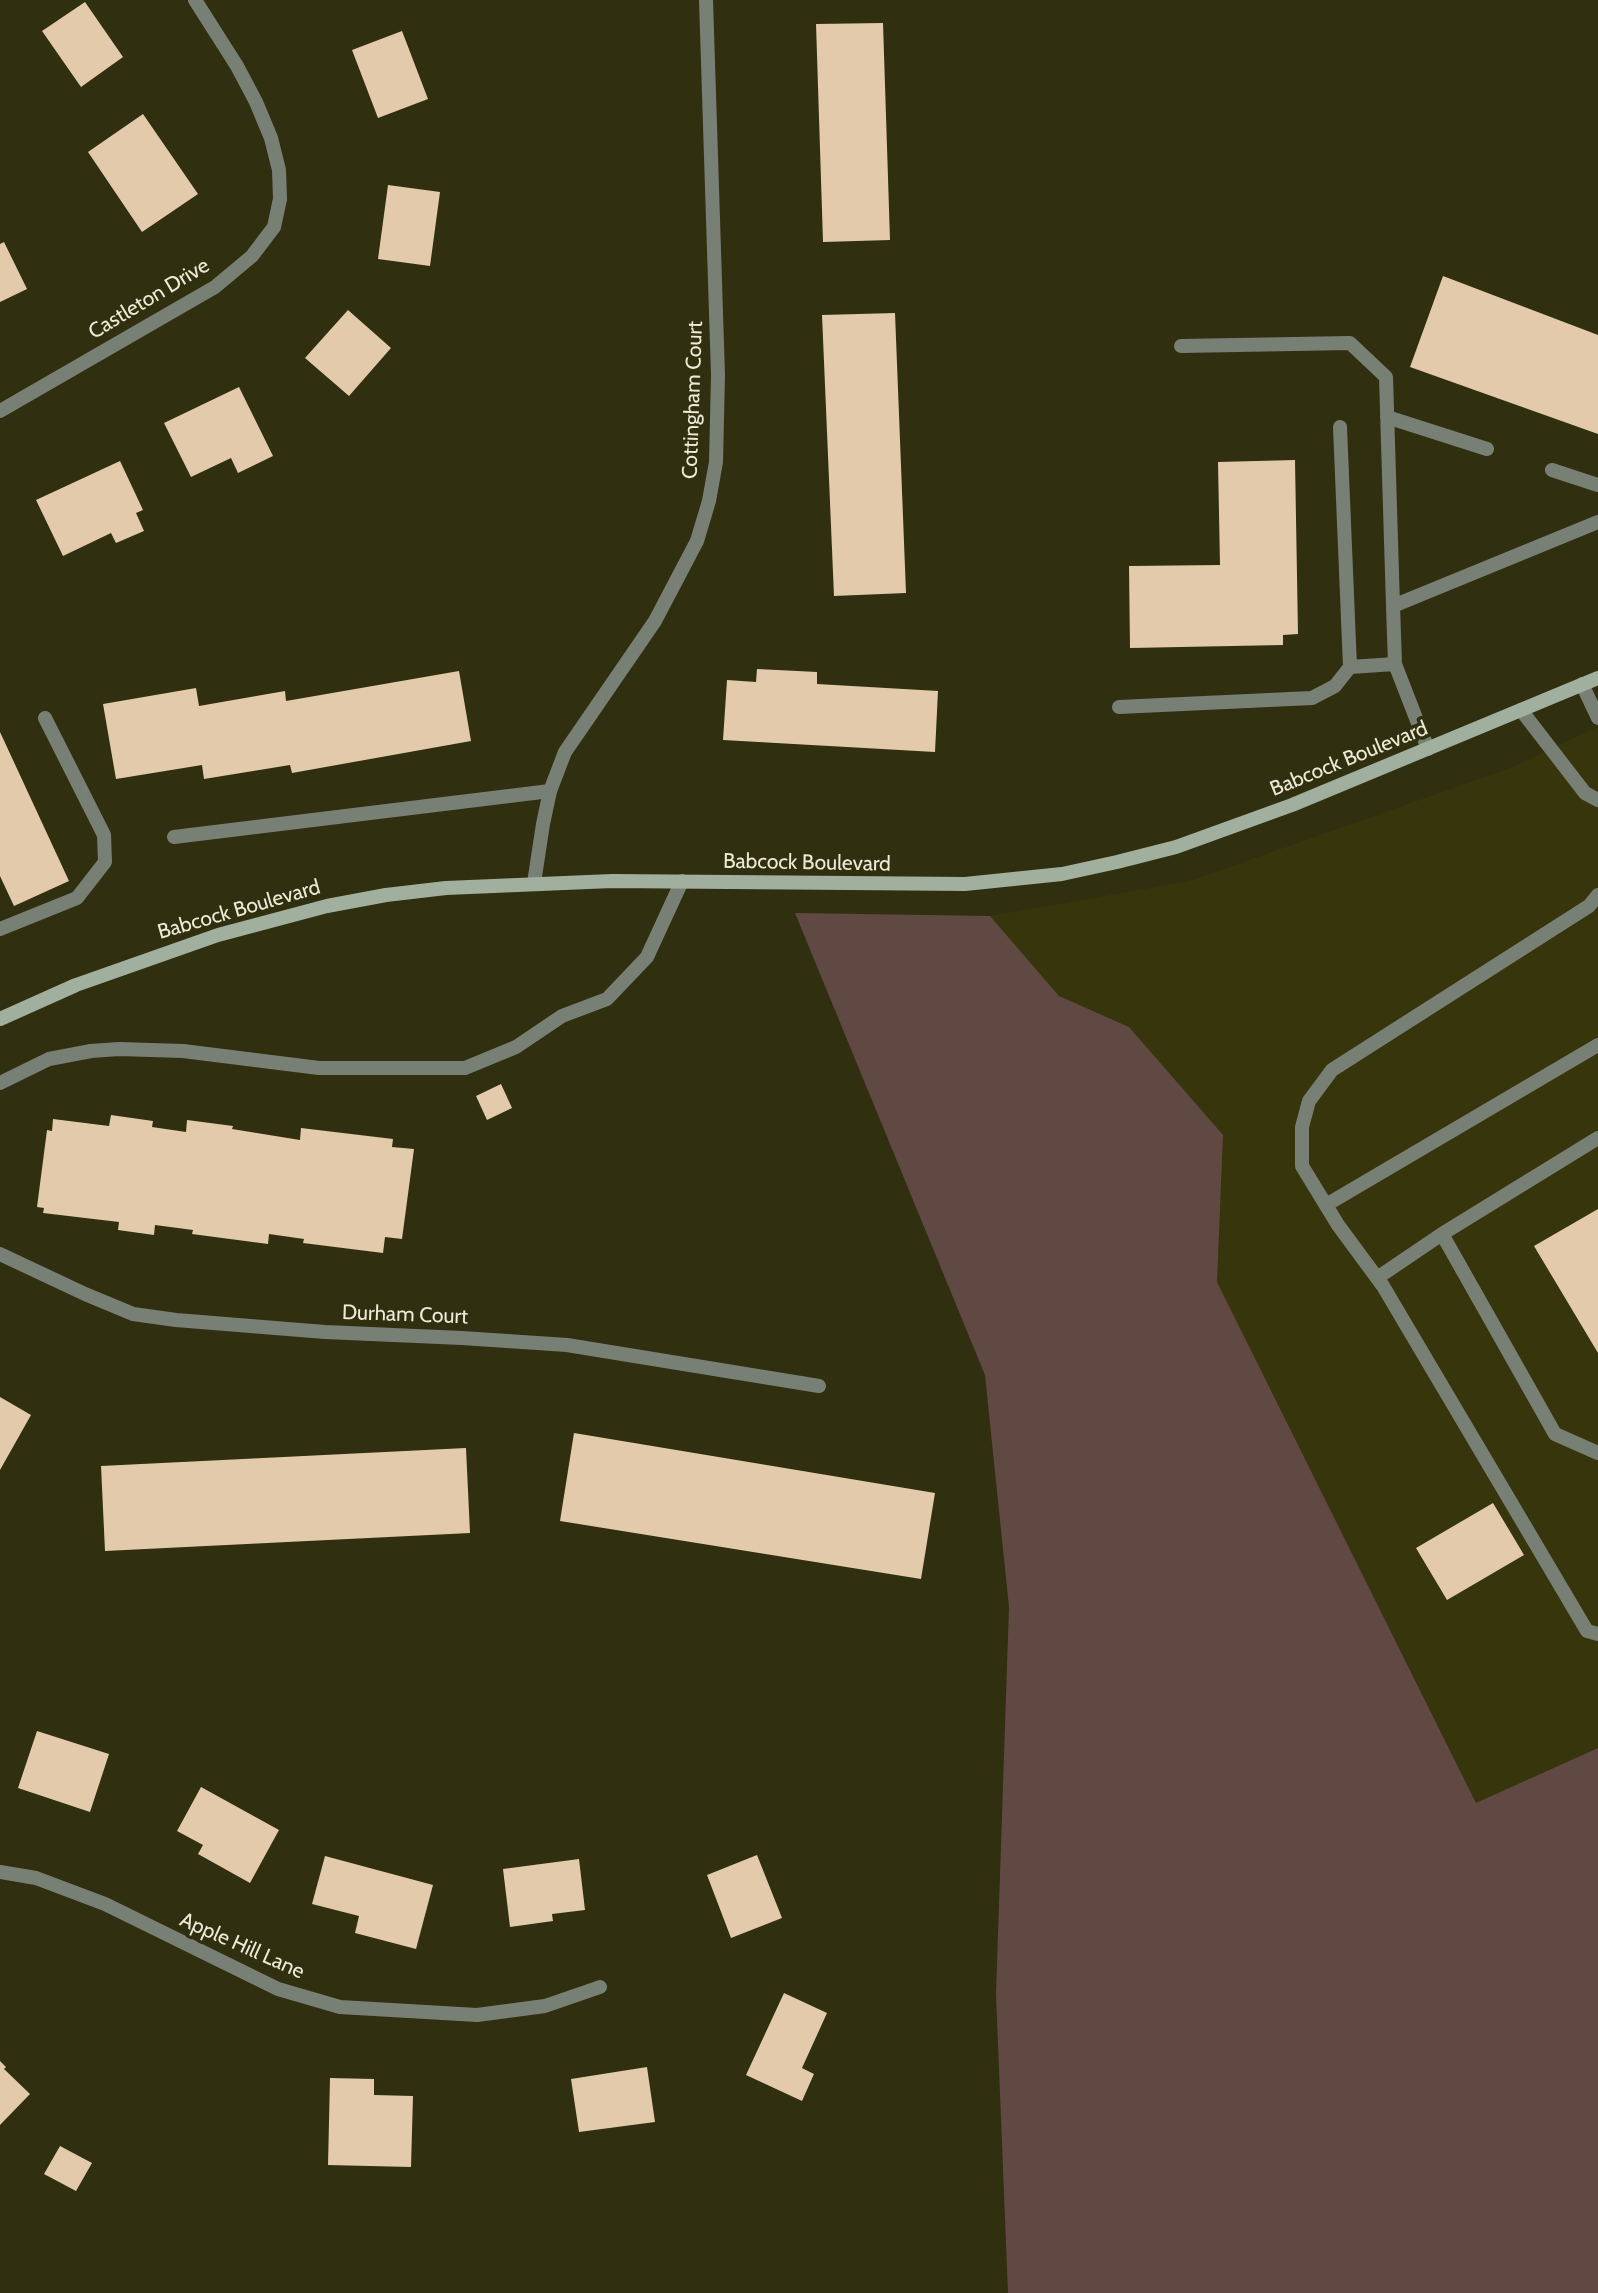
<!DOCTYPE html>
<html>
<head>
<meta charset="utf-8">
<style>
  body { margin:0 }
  canvas { display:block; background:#302f0f }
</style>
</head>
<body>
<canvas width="1598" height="2293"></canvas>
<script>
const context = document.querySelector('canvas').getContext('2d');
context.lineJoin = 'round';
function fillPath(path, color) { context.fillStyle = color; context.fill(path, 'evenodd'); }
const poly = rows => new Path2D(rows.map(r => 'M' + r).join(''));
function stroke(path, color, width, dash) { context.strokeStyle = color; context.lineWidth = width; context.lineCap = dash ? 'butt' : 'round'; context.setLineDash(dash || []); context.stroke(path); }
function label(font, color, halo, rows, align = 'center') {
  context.font = font + ' Cabin,sans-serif'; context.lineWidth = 7; context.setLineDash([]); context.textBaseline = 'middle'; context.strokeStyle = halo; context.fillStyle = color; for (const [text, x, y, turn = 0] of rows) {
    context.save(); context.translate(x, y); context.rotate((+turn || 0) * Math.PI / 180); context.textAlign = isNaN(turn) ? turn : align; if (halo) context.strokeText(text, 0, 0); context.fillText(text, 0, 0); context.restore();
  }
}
const built = poly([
  [1598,727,1598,1748,1477,1804,1217,1282,1222,1135,1129,1027,1059,996,990,916,1190,881,1510,768]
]);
const green = poly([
  [795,913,990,916,1059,996,1129,1027,1223,1135,1217,1282,1476,1803,1598,1748,1598,2293,1008,2293,996,1994,1009,1607,985,1375]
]);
const building = poly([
  [85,2,123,57,81,87,42,31],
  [883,23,890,240,823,242,816,24],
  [402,31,428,99,378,118,352,50],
  [143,114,198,194,142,232,88,152],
  [388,185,440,192,430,266,378,259],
  [4,242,27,289,0,302,0,244],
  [1443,276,1598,335,1598,434,1410,367],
  [348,310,391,348,349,396,305,358],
  [895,313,906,593,834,596,822,315],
  [239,387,273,456,238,473,231,458,191,477,164,423],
  [1295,460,1298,634,1283,635,1283,645,1130,648,1129,566,1220,565,1218,462],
  [120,461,143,510,136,513,144,531,116,543,111,533,63,556,36,500],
  [757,669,817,672,817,684,938,691,935,752,723,740,727,680,756,682],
  [459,671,471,741,292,773,290,765,204,779,202,765,116,779,103,704,196,688,199,706,285,691,286,701],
  [0,732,69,881,14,906,0,876],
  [501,1084,512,1108,487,1120,476,1096],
  [111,1115,153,1121,152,1127,186,1132,187,1120,233,1126,232,1129,300,1140,301,1128,393,1139,392,1147,414,1149,402,1239,385,1237,383,1253,303,1243,304,1239,269,1234,268,1244,192,1234,193,1230,155,1225,154,1235,118,1230,119,1222,43,1213,44,1208,37,1207,47,1130,52,1131,53,1119,109,1126],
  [1598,1209,1598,1353,1534,1246],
  [0,1397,31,1415,0,1470],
  [574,1433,935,1493,921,1579,560,1521],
  [466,1448,470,1533,105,1551,101,1466],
  [1493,1503,1524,1555,1447,1600,1416,1548],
  [37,1731,109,1754,90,1812,18,1788],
  [201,1787,279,1830,250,1883,198,1854,203,1845,177,1831],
  [757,1855,782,1918,731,1938,707,1875],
  [325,1856,433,1885,416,1949,355,1933,359,1916,312,1904],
  [579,1859,585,1910,552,1914,553,1921,510,1927,503,1869],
  [784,1993,827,2013,802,2068,814,2074,802,2101,746,2075],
  [0,2061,6,2067,4,2069,30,2094,0,2125],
  [647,2067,655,2122,579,2132,571,2079],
  [330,2078,374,2079,374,2095,413,2096,411,2167,328,2165],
  [60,2146,92,2163,76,2191,44,2174]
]);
const lane = poly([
  [1181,346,1350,343,1386,377,1393,606],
  [1387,417,1487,449],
  [1340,427,1350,667],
  [1552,470,1598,485],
  [1582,684,1598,718],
  [1119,707,1312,698,1335,686,1350,667,1395,664],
  [1521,710,1585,793,1598,800],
  [1428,749,1395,664,1393,606,1598,522],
  [174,837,550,791],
  [1598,895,1589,906,1332,1070,1309,1101,1302,1127,1302,1166,1338,1225,1383,1286,1587,1631,1598,1634],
  [0,929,77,898,105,862,104,835,45,718],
  [1326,1205,1598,1045],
  [1442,1234,1555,1434,1598,1453],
  [1377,1278,1442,1234,1598,1138]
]);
const street = poly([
  [0,411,215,287,252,256,274,227,280,199,279,170,271,138,256,102,237,66,195,0],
  [534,883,543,824,550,791,565,752,655,621,697,541,709,501,716,462,718,375,706,0],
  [0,1083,49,1059,91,1051,119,1049,183,1051,319,1068,465,1068,516,1047,562,1016,607,999,647,957,682,881],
  [0,1254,85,1294,133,1314,176,1320,325,1332,462,1338,567,1345,819,1386],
  [0,1872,36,1878,105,1904,278,1989,340,2007,477,2015,545,2006,600,1987]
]);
const secondary = poly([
  [0,1019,76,985,218,935,327,906,386,895,446,888,612,881,965,884,1062,874,1117,862,1176,847,1292,805,1598,678]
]);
const streetNames = [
  ["Castleton Drive",149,299,-31],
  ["Cottingham Court",693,400,-88],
  ["Babcock Boulevard",1349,759,-22],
  ["Babcock Boulevard",807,863,1],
  ["Babcock Boulevard",239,910,-16],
  ["Durham Court",405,1315,2],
  ["Apple Hill Lane",242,1946,24]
];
fillPath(built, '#37350c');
fillPath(green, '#604942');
fillPath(building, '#e3caab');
stroke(lane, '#788076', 14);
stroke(street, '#788076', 14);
stroke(secondary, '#a1af9f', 14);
label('21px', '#ebebd8', '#302f0f', streetNames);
</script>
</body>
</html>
